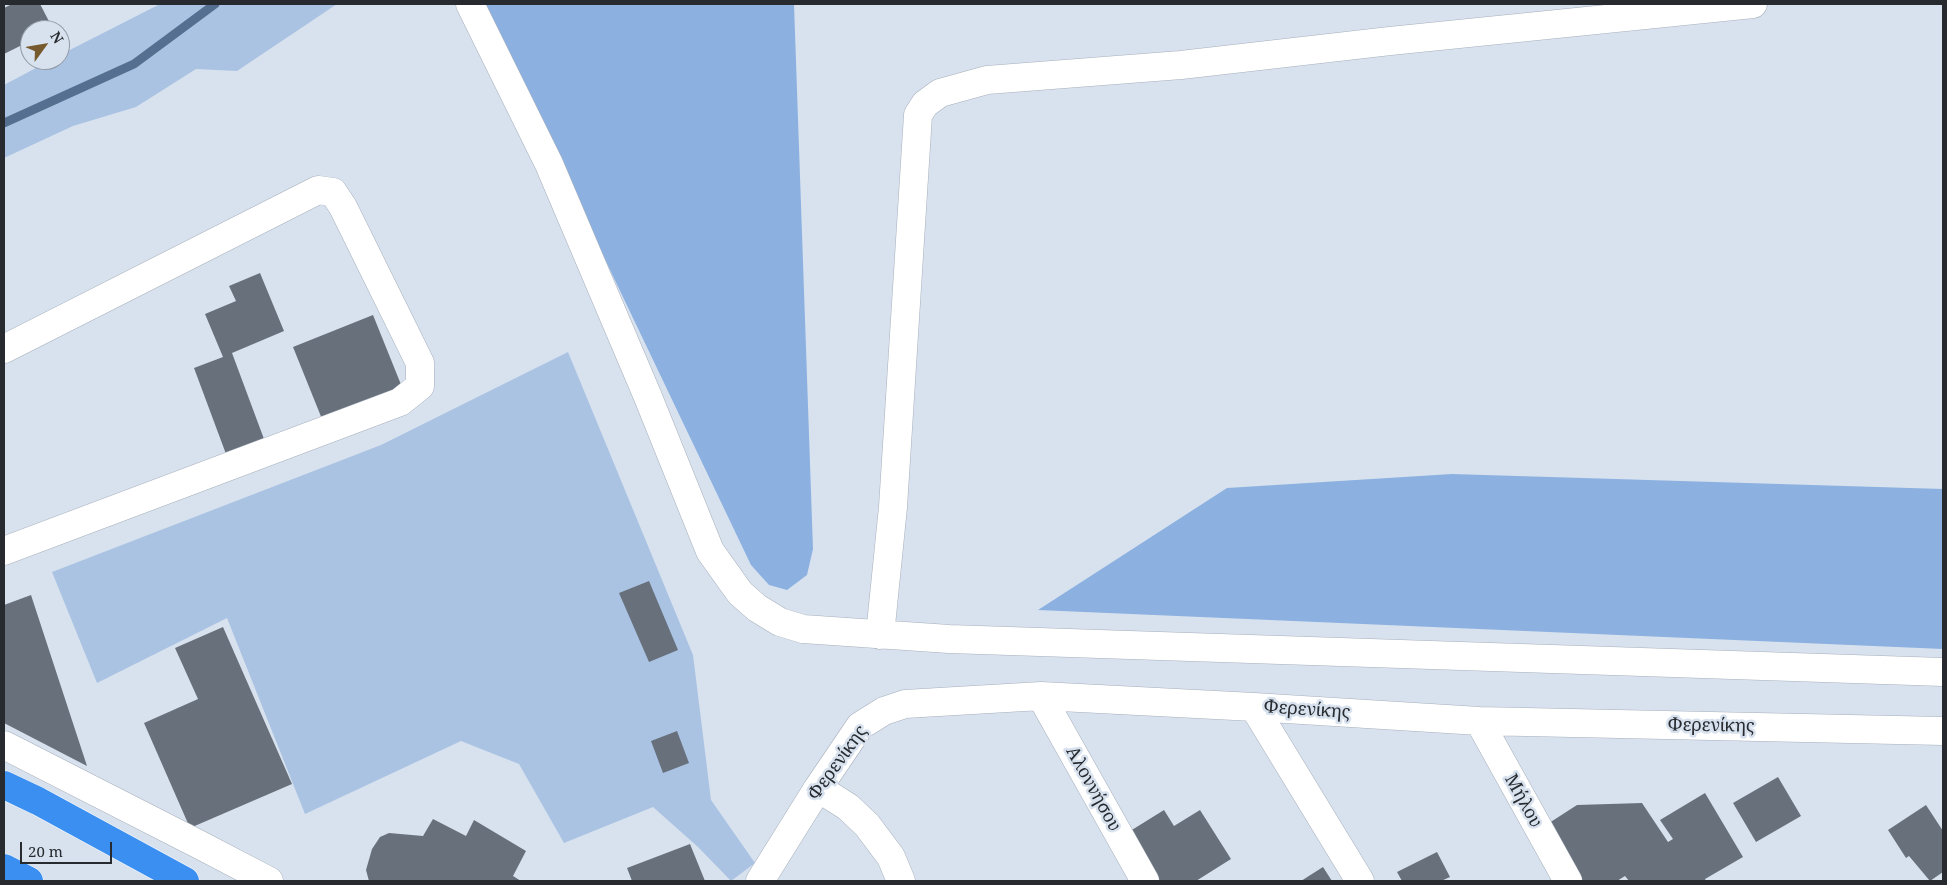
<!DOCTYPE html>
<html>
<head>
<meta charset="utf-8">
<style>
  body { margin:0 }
  #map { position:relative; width:1947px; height:885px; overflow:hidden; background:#d8e2ee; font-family:"Noto Serif",serif }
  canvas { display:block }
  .frame { position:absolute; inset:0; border:5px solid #272b30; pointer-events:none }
  .north { position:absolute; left:20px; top:20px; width:50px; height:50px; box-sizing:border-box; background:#d8e2ee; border:1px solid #9199a2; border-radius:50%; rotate:58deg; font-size:14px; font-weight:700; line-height:20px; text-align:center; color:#272b30 }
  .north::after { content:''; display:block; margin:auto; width:18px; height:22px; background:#77592e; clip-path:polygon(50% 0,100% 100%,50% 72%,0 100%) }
  .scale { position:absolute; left:20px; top:842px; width:92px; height:22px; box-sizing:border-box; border:2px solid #272b30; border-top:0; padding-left:6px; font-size:15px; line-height:18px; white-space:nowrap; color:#272b30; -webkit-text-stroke:4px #d8e2ee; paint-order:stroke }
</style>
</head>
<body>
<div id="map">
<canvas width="1947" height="885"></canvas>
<div class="frame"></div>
<div class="north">N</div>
<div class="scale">20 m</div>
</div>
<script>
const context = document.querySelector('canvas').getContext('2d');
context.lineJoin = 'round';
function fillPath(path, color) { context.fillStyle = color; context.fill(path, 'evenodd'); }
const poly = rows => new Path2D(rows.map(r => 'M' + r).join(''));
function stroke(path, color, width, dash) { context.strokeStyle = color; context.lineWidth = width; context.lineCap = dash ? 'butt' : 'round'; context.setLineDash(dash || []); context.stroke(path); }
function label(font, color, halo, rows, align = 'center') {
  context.font = font + ' "Noto Serif",serif'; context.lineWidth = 5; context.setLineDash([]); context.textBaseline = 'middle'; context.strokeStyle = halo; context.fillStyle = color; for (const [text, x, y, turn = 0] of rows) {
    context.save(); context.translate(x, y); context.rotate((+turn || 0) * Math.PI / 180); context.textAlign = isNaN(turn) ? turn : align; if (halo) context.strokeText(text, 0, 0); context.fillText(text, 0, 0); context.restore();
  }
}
const green = poly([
  [160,4,337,4,237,71,196,69,136,107,73,126,4,158,4,85,51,60,60,60,60,55],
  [568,352,693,655,711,800,755,863,731,881,698,847,653,807,564,843,519,764,461,741,305,814,227,618,97,683,52,572,381,445]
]);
const forest = poly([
  [483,4,794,4,813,549,807,575,787,590,769,585,751,565],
  [1452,474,1943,489,1943,649,1038,610,1227,488]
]);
const stream = poly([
  [4,123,134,64,215,4]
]);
const building = poly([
  [12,4,40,4,53,29,30,30,30,41,4,54,4,8],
  [260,273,284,331,232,353,264,439,226,454,194,368,223,357,205,314,236,301,229,286],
  [373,315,402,387,322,419,293,347],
  [649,581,678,650,649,662,619,593],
  [31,595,87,766,4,723,4,605],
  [223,627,292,784,190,828,144,723,198,699,175,648],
  [677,731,689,763,663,773,651,741],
  [1778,777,1801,816,1756,842,1733,803],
  [1705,793,1743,857,1705,879,1706,881,1629,881,1625,876,1617,881,1580,881,1546,825,1577,805,1642,803,1668,842,1673,839,1660,820],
  [1926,805,1943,831,1943,872,1930,881,1909,856,1906,858,1888,830],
  [1164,810,1174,826,1200,810,1231,859,1196,881,1157,881,1127,833],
  [433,819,466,836,474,820,526,851,513,876,521,881,369,881,366,870,372,849,380,837,389,833,423,836],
  [690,844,705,881,632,881,627,868],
  [1437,852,1450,877,1441,881,1402,881,1397,872],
  [1323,867,1332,881,1301,881]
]);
const minor = poly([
  [470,4,549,164,648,397,710,551,740,593,757,608,780,622,803,629,949,639,1943,672],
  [4,349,318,190,333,192,343,207,420,363,420,386,400,402,4,551],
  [880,635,893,507,918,115,925,104,940,93,987,80,1181,65,1390,41,1753,4],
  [1041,696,1145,881],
  [1254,707,1360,881],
  [1479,721,1568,881],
  [4,745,200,845,269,881],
  [818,788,848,807,867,825,891,857,901,881],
  [760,881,818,788,860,726,884,711,905,704,1041,696,1254,707,1479,721,1943,731]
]);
const highway = poly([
  [4,785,38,801,185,881],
  [4,868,29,881]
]);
const streetNames = [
  ["Φερενίκης",1307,710,4],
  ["Φερενίκης",1711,726,1],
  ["Φερενίκης",838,763,-54],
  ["Αλοννήσου",1093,789,61],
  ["Μήλου",1523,801,61]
];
fillPath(green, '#aac3e3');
fillPath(forest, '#8cb1e0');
stroke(stream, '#556f90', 9);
fillPath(building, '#67707b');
stroke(minor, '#a6afbb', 29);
stroke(highway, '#fff', 29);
stroke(minor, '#fff', 28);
stroke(highway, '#3b8ff1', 28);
label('18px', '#272b30', '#d8e2ee', streetNames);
</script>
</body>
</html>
